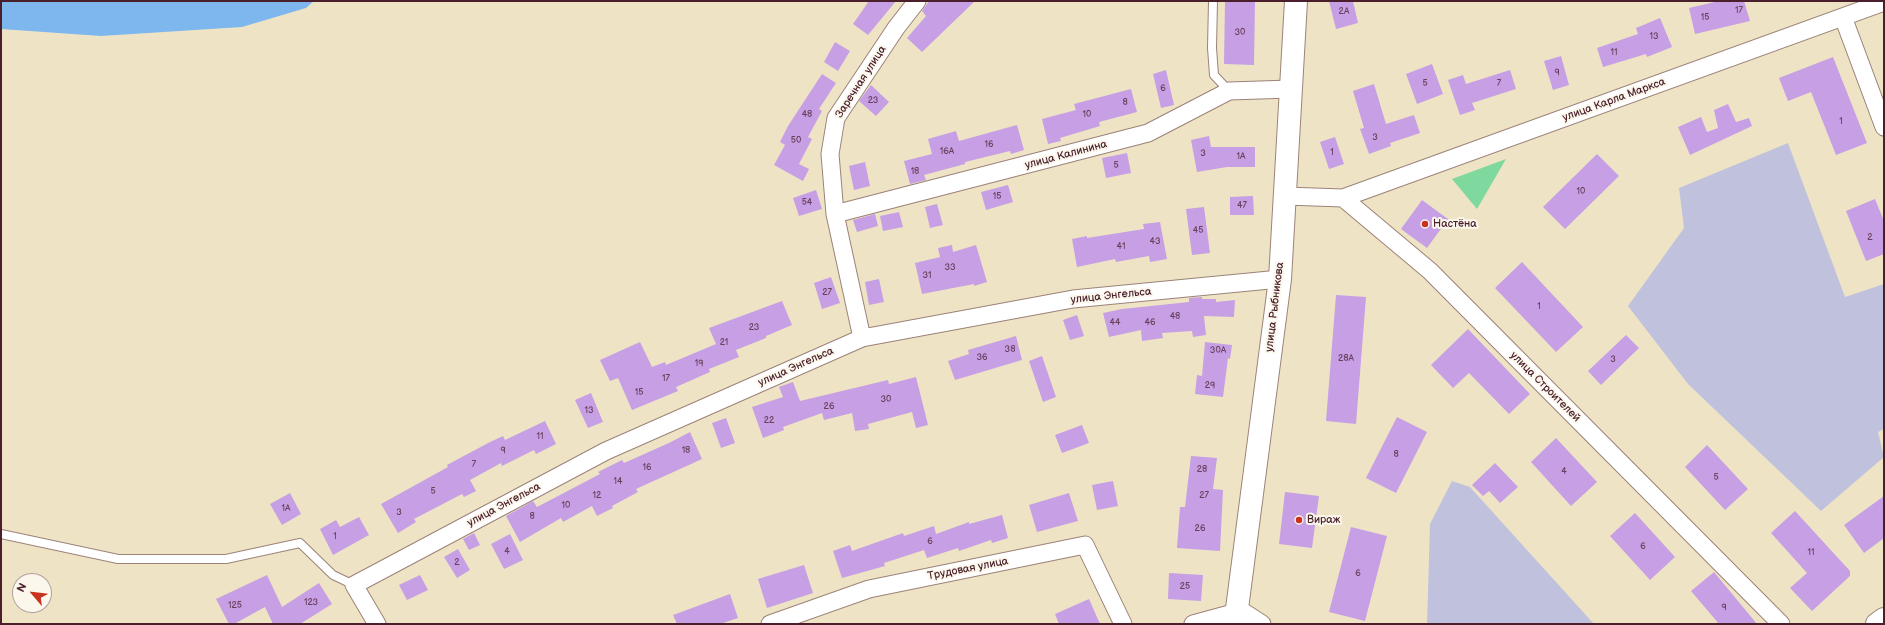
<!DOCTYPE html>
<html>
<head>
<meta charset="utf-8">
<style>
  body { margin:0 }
  #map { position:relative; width:1885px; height:625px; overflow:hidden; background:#eee4c5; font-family:"Balsamiq Sans",sans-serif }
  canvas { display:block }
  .frame { position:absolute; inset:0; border:2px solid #4a1f2b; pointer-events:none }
  .north { position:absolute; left:12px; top:573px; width:40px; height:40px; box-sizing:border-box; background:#fbf7ec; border:1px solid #b4a19f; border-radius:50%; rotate:298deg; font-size:11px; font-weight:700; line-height:16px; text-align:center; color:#4a1f2b }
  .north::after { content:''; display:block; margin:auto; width:14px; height:18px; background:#c8321e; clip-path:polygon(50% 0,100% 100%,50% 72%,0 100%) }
</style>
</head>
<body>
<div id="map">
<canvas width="1885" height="625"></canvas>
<div class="frame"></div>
<div class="north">N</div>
</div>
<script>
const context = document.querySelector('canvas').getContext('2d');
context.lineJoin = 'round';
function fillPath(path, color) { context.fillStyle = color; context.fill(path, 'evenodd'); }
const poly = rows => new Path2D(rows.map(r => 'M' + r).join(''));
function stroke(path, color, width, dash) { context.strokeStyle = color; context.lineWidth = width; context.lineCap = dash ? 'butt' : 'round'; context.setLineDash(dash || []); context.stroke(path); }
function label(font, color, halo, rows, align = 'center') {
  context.font = font + ' "Balsamiq Sans",sans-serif'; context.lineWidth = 4; context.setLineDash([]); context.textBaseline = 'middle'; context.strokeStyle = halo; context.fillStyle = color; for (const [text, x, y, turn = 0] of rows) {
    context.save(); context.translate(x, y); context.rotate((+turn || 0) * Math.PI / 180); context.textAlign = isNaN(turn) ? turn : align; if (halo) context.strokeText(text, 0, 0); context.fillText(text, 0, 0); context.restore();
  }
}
const industrial = poly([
  [1788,143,1845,297,1884,284,1884,429,1878,432,1884,457,1821,511,1688,384,1628,306,1684,228,1679,188],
  [1452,481,1470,487,1594,624,1427,624,1430,524]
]);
const green = poly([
  [1506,159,1477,209,1452,179]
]);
const water = poly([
  [1,1,314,1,306,8,242,27,101,36,1,29]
]);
const building = poly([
  [869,1,896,1,868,35,853,24],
  [929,1,975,1,922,52,907,38,926,16,922,11],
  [1225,1,1255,1,1254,65,1224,64],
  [1329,1,1353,1,1358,23,1336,29],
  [1719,1,1744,1,1750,21,1695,34,1689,8],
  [1660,18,1672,47,1647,57,1646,54,1603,67,1597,48,1638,34,1636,28],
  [835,42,850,51,838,71,824,62],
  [1561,56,1569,85,1553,90,1544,61],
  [1833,57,1867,143,1836,155,1811,92,1788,101,1779,78],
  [1432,64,1443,94,1417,104,1406,74],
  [1166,70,1174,105,1161,108,1153,74],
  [1510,70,1516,89,1472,103,1475,110,1460,115,1448,80,1463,75,1466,84],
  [822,74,836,83,819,109,822,111,808,137,812,139,799,164,809,169,803,181,774,165,785,145,780,142,788,126],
  [1374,84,1386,124,1414,115,1420,133,1390,143,1391,146,1369,154,1360,129,1364,128,1353,91],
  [871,85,889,102,876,116,859,101],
  [1131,89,1137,112,1099,122,1100,126,1060,138,1061,141,1048,144,1042,119,1076,110,1074,104],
  [1728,104,1736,122,1749,118,1752,126,1690,155,1678,127,1701,117,1707,132,1718,128,1714,110],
  [1017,125,1024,150,1011,154,1010,151,965,162,965,164,924,175,926,180,910,184,904,161,932,154,928,139,956,131,959,141],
  [1209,136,1211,147,1255,147,1255,167,1227,167,1197,172,1191,140],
  [1335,137,1344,164,1329,169,1320,142],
  [1127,153,1131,173,1106,178,1102,158],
  [1597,154,1619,176,1565,229,1543,207],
  [865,162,870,186,854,190,849,166],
  [1008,185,1013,202,986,210,981,192],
  [816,190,822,209,799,216,793,198],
  [1253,196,1254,215,1230,215,1230,197],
  [1875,199,1884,221,1884,254,1866,261,1846,211],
  [1422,200,1448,219,1427,248,1401,229],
  [937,204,943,225,930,228,925,207],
  [1204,207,1210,253,1192,255,1186,209],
  [899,212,903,227,883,231,880,216],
  [875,214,878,226,857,232,853,220],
  [1160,222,1167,259,1150,262,1149,256,1116,262,1115,259,1077,267,1072,239,1087,236,1087,238,1144,229,1143,224],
  [952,245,953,252,976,245,987,282,974,286,974,284,922,294,915,263,940,257,938,248],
  [1522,262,1583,327,1556,352,1495,288],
  [831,277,840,303,822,309,814,283],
  [879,279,884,302,869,305,865,282],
  [1336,295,1366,297,1356,424,1326,421],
  [1202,297,1202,299,1216,299,1216,302,1235,300,1234,317,1204,316,1206,335,1193,337,1192,331,1162,333,1163,338,1142,341,1141,330,1109,337,1103,313,1122,309,1189,302,1189,298],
  [782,301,792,325,766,336,766,338,736,350,739,357,709,369,710,372,676,387,678,391,632,410,618,378,610,381,600,360,640,342,652,367,665,362,666,365,716,344,709,328],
  [1077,315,1084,336,1070,340,1063,320],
  [1468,329,1530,394,1509,414,1469,373,1453,388,1431,365],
  [1626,335,1639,348,1601,385,1588,371],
  [1016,336,1022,360,955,380,948,361,969,354,968,350],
  [1205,342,1232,345,1230,359,1228,358,1223,397,1195,394,1197,375,1202,376],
  [1042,356,1056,397,1043,402,1029,361],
  [916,377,928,425,916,428,912,412,868,424,869,429,855,431,852,413,824,420,822,413,783,427,784,430,763,438,752,407,783,397,779,387,793,382,800,401,888,380,889,384],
  [591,393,603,422,588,428,575,400],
  [1397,417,1427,432,1396,493,1366,478],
  [726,418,735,443,721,448,712,423],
  [545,421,556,444,536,454,534,450,502,466,501,463,470,480,476,491,464,497,462,494,414,519,416,522,398,533,381,504,448,467,447,465,490,442,503,436,505,440],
  [1082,425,1089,443,1062,453,1055,435],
  [690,432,702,459,636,489,638,492,612,506,613,508,597,516,592,506,563,522,561,518,520,542,506,516,533,501,537,507,600,474,598,472,622,460,624,463,669,443],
  [1556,438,1597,482,1571,506,1531,462],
  [1707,445,1748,489,1725,510,1685,467],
  [1191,456,1217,458,1213,489,1223,490,1220,551,1177,548,1180,507,1185,507],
  [1495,463,1518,487,1500,503,1489,491,1483,496,1472,485],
  [1113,481,1118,506,1097,510,1092,485],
  [1285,492,1319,496,1312,548,1279,544],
  [290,493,301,514,282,525,270,504],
  [1069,493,1078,521,1037,532,1029,505],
  [1884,496,1884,538,1864,553,1844,525],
  [1795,511,1850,571,1850,576,1812,611,1790,588,1807,573,1771,533],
  [1635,513,1675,557,1650,580,1610,536],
  [1002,515,1008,538,992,543,991,540,959,551,958,548,927,558,924,550,884,563,885,566,842,578,833,551,850,545,852,551,903,533,904,536,934,526,936,534,969,522,969,524],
  [359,517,369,535,333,555,320,529,336,520,340,527],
  [1351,527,1387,536,1365,621,1329,612],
  [474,533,480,545,469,550,463,539],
  [510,534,523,560,504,569,491,544],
  [458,549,470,570,457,578,444,557],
  [804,565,813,593,767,608,758,579],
  [1714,572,1757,624,1719,624,1691,591],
  [1169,573,1203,575,1201,601,1168,599],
  [267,575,282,607,319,583,332,604,300,624,273,624,265,607,234,624,229,624,216,599],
  [420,575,428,590,407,600,399,585],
  [730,594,738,618,720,624,677,624,673,615],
  [1089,599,1100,624,1059,624,1055,614]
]);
const lane = poly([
  [1213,1,1212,48,1214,75,1229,91],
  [1,534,118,559,226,559,300,543,333,575,354,585]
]);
const street = poly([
  [1843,17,1884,127],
  [1285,196,1343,198,1430,271,1781,624],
  [1343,198,1884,2],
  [835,214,1148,133,1229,91,1291,89],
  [862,338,835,214,830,154,836,118,896,28,917,1],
  [377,624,354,585,606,451,862,338,1073,299,1280,279],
  [770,624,869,589,1085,545,1123,624],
  [1193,624,1237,612,1245,613,1262,624]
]);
const secondary = poly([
  [1235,624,1280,279,1296,1],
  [1877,624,1884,619]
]);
const markers = [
  [1425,224,4,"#c8321e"],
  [1299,520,4,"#c8321e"]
];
const numberNames = [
  ["17",1739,11],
  ["2А",1344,12],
  ["15",1705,18],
  ["30",1240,33],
  ["13",1654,37],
  ["11",1614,53],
  ["9",1557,73],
  ["5",1425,84],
  ["7",1499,84],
  ["6",1163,89],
  ["23",873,101],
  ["8",1125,103],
  ["48",807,115],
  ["10",1087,115],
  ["1",1841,122],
  ["3",1375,138],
  ["50",796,141],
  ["16",989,145],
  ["16А",947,152],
  ["1",1332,153],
  ["3",1203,154],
  ["1А",1241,157],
  ["5",1116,166],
  ["18",915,172],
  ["10",1581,192],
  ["15",997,197],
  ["54",807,203],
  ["47",1242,206],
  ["45",1198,231],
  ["2",1870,238],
  ["43",1155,242],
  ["41",1121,247],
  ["33",950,268],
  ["31",927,276],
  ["27",827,293],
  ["1",1539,307],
  ["48",1175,317],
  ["44",1115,323],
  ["46",1150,323],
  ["23",754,328],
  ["21",724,343],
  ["38",1010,350],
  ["30А",1218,351],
  ["36",982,358],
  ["28А",1346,359],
  ["3",1613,360],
  ["19",699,364],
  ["17",666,379],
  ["29",1210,386],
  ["15",639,393],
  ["30",886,400],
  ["26",829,407],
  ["13",589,411],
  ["22",769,421],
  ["11",540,437],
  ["9",503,451],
  ["18",686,451],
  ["8",1396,455],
  ["7",474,465],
  ["16",647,468],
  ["28",1202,470],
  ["4",1564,472],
  ["5",1716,478],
  ["14",618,482],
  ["5",433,492],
  ["12",597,496],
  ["27",1204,496],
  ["10",566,506],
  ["1А",286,509],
  ["3",399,513],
  ["8",532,517],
  ["26",1200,529],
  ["1",335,537],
  ["6",930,542],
  ["6",1643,547],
  ["4",507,552],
  ["11",1811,553],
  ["2",457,563],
  ["6",1358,574],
  ["25",1185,587],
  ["123",311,603],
  ["125",235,606],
  ["9",1724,608]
];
const streetNames = [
  ["Заречная улица",861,82,-57],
  ["улица Карла Маркса",1614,100,-20],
  ["улица Калинина",1066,155,-15],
  ["улица Энгельса",1111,296,-6],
  ["улица Рыбникова",1275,307,-83],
  ["улица Энгельса",796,367,-24],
  ["улица Строителей",1545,387,45],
  ["улица Энгельса",504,505,-28],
  ["Трудовая улица",968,569,-11]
];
const poiNames = [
  ["Настёна",1433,224],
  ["Вираж",1307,520]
];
fillPath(industrial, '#c0c2dd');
fillPath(green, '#7fd89e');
fillPath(water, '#7eb7ee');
fillPath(building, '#c69fe5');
stroke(lane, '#9c8278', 10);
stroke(street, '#9c8278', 19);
stroke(secondary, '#9c8278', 24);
stroke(lane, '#fff', 8);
stroke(street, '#fff', 17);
stroke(secondary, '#fff', 22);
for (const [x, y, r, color] of markers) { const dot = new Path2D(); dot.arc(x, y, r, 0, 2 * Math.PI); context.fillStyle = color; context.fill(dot); stroke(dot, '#fbf7ec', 1.5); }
label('9px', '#693f5a', null, numberNames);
label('11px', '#4a1f2b', '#fbf7ec', streetNames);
label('11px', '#4a1f2b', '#fbf7ec', poiNames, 'left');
</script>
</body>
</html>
